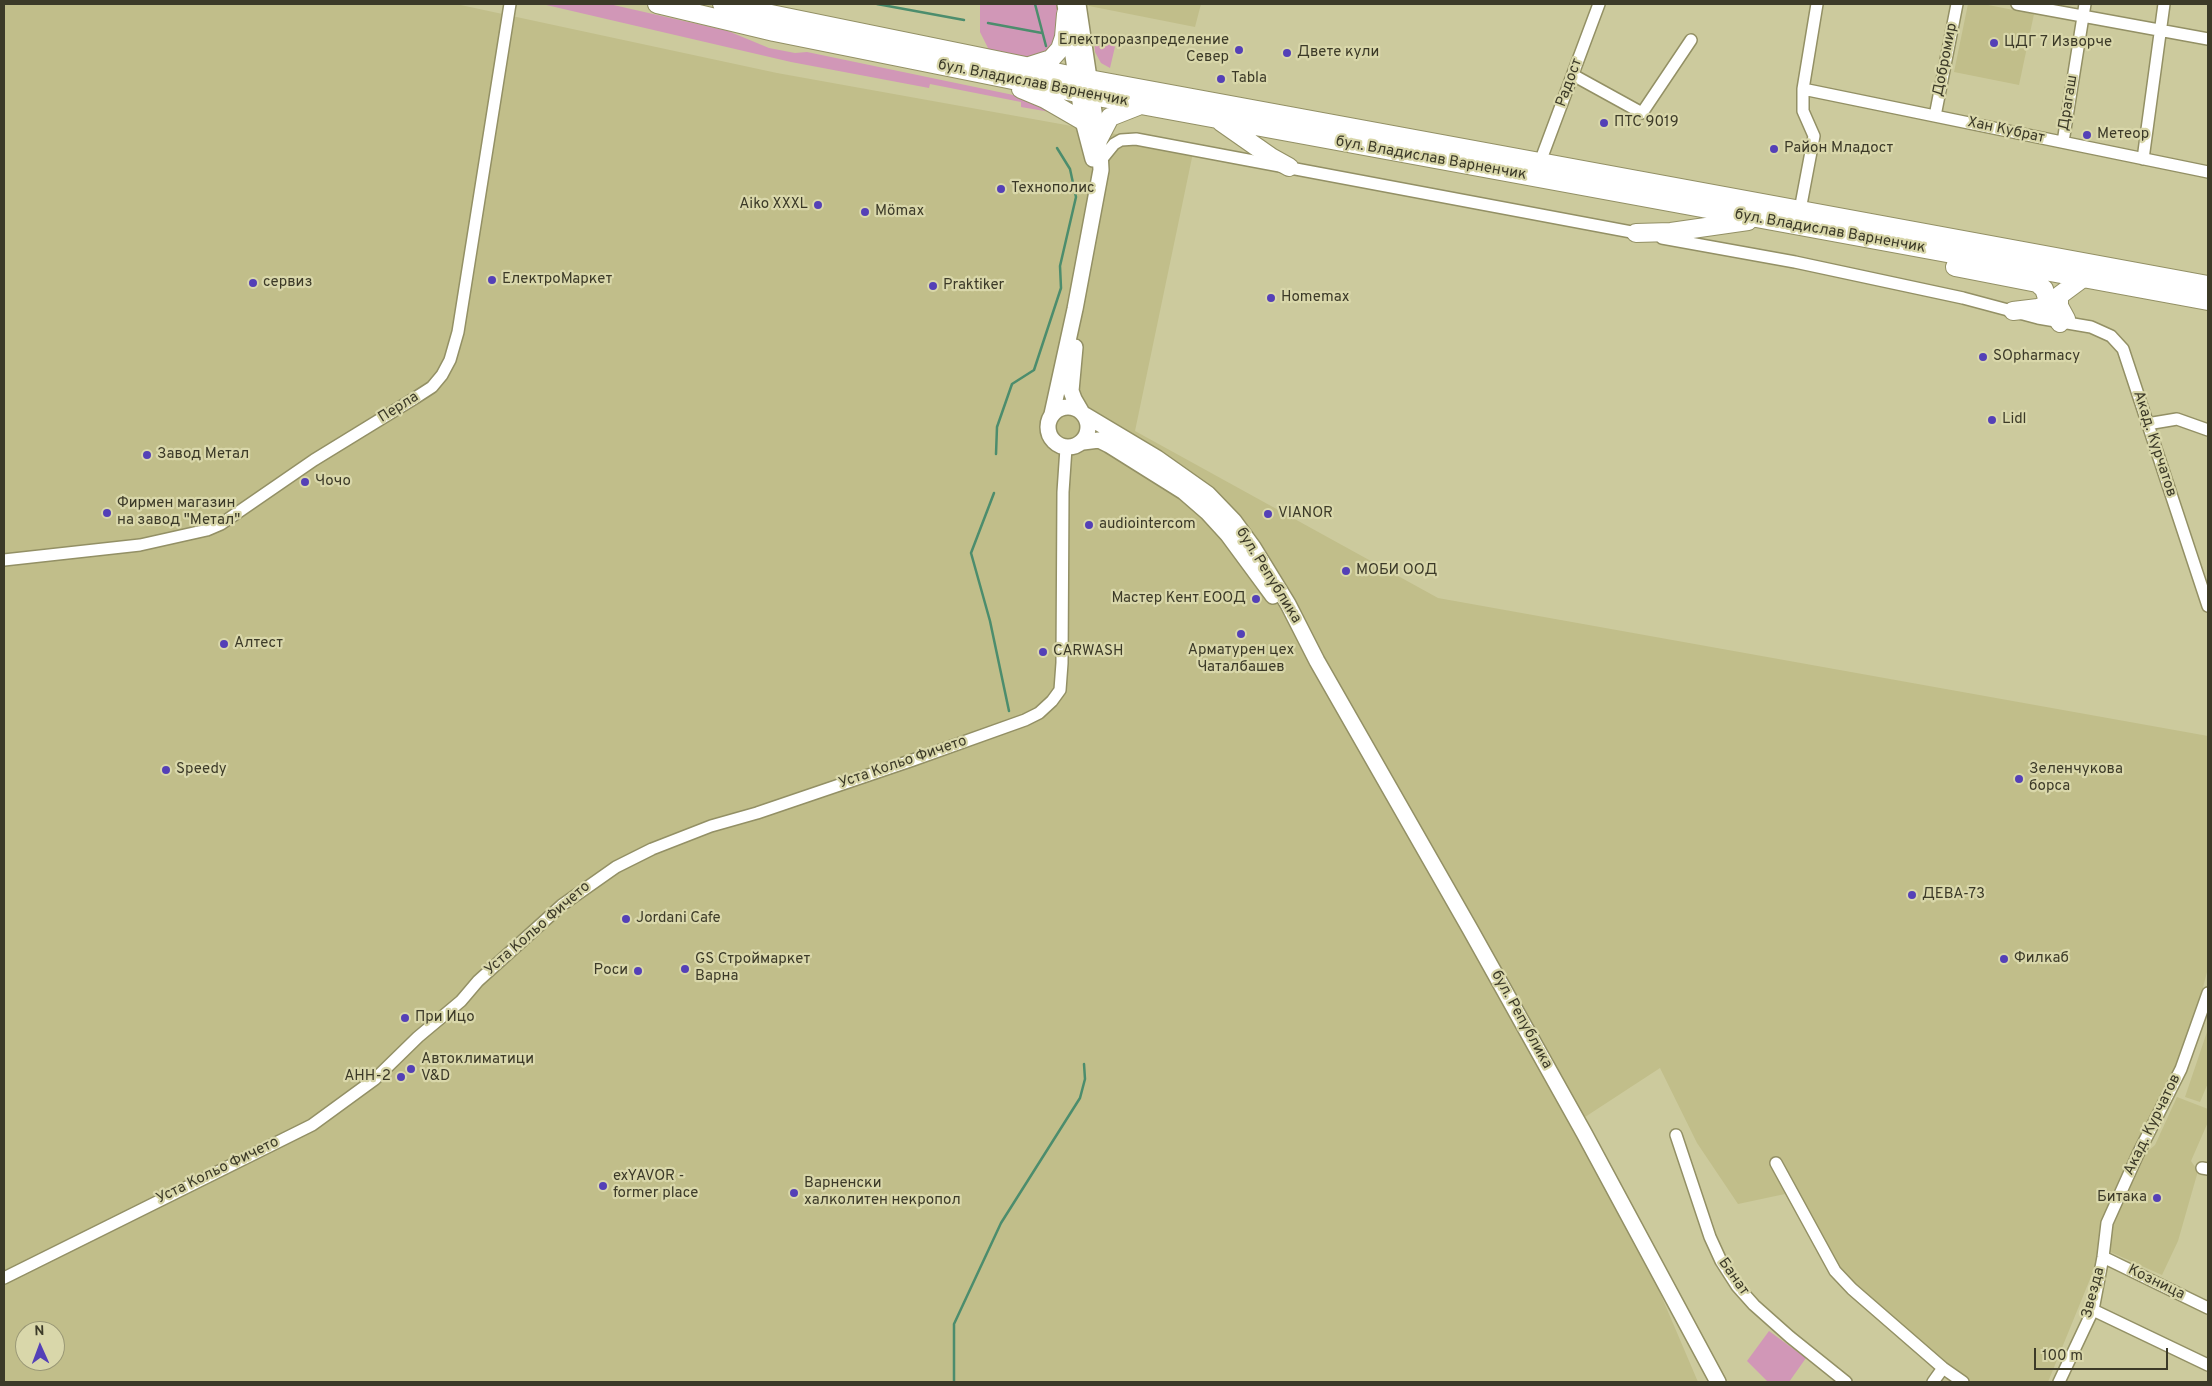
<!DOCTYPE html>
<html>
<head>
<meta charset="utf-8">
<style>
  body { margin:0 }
  #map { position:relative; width:2212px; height:1386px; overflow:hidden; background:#ccca9d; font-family:Overpass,sans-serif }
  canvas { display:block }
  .frame { position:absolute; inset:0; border:5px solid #3c3a28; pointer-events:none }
  .north { position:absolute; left:15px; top:1321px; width:50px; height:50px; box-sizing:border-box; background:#d9d7aa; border:1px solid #9a9876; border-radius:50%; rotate:358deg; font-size:14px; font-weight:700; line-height:20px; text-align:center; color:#3c3a28 }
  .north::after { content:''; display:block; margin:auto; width:18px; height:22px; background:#5440b7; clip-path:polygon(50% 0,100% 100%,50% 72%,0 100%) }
  .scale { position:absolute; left:2034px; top:1348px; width:134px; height:22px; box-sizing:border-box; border:2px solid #3c3a28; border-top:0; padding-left:6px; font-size:15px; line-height:18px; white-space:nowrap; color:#3c3a28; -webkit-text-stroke:4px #d9d7aa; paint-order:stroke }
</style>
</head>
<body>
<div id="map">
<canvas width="2212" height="1386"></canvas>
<div class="frame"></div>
<div class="north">N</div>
<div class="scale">100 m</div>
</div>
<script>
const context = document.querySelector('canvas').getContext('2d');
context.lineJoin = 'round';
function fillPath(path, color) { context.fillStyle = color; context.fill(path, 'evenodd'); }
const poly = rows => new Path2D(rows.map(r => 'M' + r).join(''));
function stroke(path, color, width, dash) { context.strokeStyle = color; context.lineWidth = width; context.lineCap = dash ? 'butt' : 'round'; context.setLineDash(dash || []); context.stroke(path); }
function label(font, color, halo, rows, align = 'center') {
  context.font = font + ' Overpass,sans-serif'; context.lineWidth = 4.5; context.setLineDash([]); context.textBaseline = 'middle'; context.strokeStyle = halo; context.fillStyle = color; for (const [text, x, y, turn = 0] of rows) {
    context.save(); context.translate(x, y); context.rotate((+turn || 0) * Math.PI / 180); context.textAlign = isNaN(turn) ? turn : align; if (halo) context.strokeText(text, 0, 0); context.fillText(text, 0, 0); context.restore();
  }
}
const built = poly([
  [4,4,456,4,777,73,1194,148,1135,431,1438,598,2208,736,2208,968,2193,1027,2048,1382,1955,1382,1838,1283,1785,1194,1738,1204,1697,1143,1660,1068,1585,1117,1698,1382,4,1382],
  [25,1331,55,1331,55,1361,25,1361],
  [1088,4,1201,4,1195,27,1089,6],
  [1968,4,1983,4,2034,14,2019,85,1954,72],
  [2208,1029,2208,1083,2200,1102,2185,1097],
  [2177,1097,2208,1109,2208,1122,2191,1161,2198,1171,2178,1241,2162,1275,2106,1250,2113,1224,2142,1156,2155,1145]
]);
const green = poly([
  [542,4,609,4,728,31,769,48,795,53,807,52,1023,97,1056,113,1021,107,1021,102,930,84,929,88,791,62],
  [980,4,1078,4,1064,37,1029,66,989,50,980,32],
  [1100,34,1117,38,1110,68,1101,63,1095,52,1094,37],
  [1769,1331,1806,1358,1789,1382,1770,1381,1768,1382,1747,1361]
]);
const stream = poly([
  [877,4,964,20],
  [1035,4,1046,46],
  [988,23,1042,33],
  [996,454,997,427,1012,384,1034,370,1061,288,1060,266,1076,197,1070,169,1057,148],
  [994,493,971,553,990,621,1009,711],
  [954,1382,954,1324,1001,1223,1080,1098,1085,1079,1084,1064]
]);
const street = poly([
  [2017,4,2208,39],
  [1573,75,1642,113,1691,40],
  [1803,89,2208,172],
  [1935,116,1957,4],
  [2063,142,2085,4],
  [2143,159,2164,4],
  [1101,160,1114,144,1121,140,1136,139,1642,234],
  [1540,162,1599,4],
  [1800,210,1814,136,1803,111,1803,89,1817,4],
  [1662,238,1795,262,1963,298,2038,318,2091,327,2111,336,2123,349,2208,606],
  [2147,424,2177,419,2208,430],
  [4,560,140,545,207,530,221,524,314,460,415,398,432,387,442,375,450,360,458,332,510,4],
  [1676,1135,1710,1237,1721,1261,1737,1286,1754,1305,1790,1337,1846,1382],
  [1776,1163,1835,1271,1852,1289,1943,1368,1963,1382],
  [2202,1168,2208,1169],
  [2103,1257,2208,1308],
  [4,1278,312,1125,375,1079,418,1037,461,1001,478,981,562,905,616,867,652,849,711,826,757,813,913,760,1025,720,1039,713,1052,701,1060,690,1062,663,1063,492,1066,448],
  [2093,1310,2208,1365],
  [1933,1382,1943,1368],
  [2059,1382,2093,1310,2103,1257,2107,1223,2138,1154,2181,1069,2208,993]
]);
const secondary = poly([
  [1065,4,1083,121,1093,159],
  [1075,347,1071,391,1074,399,1081,411],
  '1048 427a20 20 0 1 1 40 0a20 20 0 1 1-40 0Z',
  [1052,414,1075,309,1101,170,1100,152,1078,4],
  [1085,415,1157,458,1208,494,1234,521,1253,547,1288,604,1317,661,1470,929,1584,1133,1718,1382],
  [1083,442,1099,440,1109,445,1184,492,1207,512,1228,535,1273,596]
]);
const primary = poly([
  [657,4,774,32,1092,96,2208,301],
  [722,4,1089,79,2208,285],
  [1029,66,1051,59,1060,49,1064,37,1066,14],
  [1021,89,1045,99,1083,121],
  [1221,122,1271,157,1289,167],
  [1098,140,1110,117,1138,106],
  [1636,233,1671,232,1748,221],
  [1955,267,2037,283,2044,289,2049,304,2060,323],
  [2013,311,2038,308,2049,304,2057,298],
  [2066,319,2059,306,2059,298,2060,295,2083,278]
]);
const markers = [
  [1994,43,5,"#5440b7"],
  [1239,50,5,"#5440b7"],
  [1287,53,5,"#5440b7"],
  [1221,79,5,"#5440b7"],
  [1604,123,5,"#5440b7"],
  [2087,135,5,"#5440b7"],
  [1774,149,5,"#5440b7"],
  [1001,189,5,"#5440b7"],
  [818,205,5,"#5440b7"],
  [865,212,5,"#5440b7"],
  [492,280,5,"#5440b7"],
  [253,283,5,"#5440b7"],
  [933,286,5,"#5440b7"],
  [1271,298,5,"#5440b7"],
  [1983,357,5,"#5440b7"],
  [1992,420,5,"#5440b7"],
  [147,455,5,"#5440b7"],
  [305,482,5,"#5440b7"],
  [107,513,5,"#5440b7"],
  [1268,514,5,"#5440b7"],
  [1089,525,5,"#5440b7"],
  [1346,571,5,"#5440b7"],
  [1256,599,5,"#5440b7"],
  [1241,634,5,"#5440b7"],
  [224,644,5,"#5440b7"],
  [1043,652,5,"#5440b7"],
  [166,770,5,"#5440b7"],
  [2019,779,5,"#5440b7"],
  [1912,895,5,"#5440b7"],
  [626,919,5,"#5440b7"],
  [2004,959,5,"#5440b7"],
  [685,969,5,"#5440b7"],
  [638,971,5,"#5440b7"],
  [405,1018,5,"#5440b7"],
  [411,1069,5,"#5440b7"],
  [401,1077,5,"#5440b7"],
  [603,1186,5,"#5440b7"],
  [794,1193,5,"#5440b7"],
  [2157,1198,5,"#5440b7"]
];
const poiNames = [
  ["Електроразпределение",1229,41,"right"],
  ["Север",1229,58,"right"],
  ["ЦДГ 7 Изворче",2004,43],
  ["Двете кули",1297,53],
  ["Tabla",1231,79],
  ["ПТС 9019",1614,123],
  ["Метеор",2097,135],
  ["Район Младост",1784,149],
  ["Технополис",1011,189],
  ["Aiko XXXL",808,205,"right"],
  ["Mömax",875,212],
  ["ЕлектроМаркет",502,280],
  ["сервиз",263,283],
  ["Praktiker",943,286],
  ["Homemax",1281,298],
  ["SOpharmacy",1993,357],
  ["Lidl",2002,420],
  ["Завод Метал",157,455],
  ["Чочо",315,482],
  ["Фирмен магазин",117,504],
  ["на завод \"Метал\"",117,521],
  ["VIANOR",1278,514],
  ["audiointercom",1099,525],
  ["МОБИ ООД",1356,571],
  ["Мастер Кент ЕООД",1246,599,"right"],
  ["Алтест",234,644],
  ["Арматурен цех",1241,651,"center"],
  ["Чаталбашев",1241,668,"center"],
  ["CARWASH",1053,652],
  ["Speedy",176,770],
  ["Зеленчукова",2029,770],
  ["борса",2029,787],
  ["ДЕВА-73",1922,895],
  ["Jordani Cafe",636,919],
  ["Филкаб",2014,959],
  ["GS Строймаркет",695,960],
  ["Варна",695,977],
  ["Роси",628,971,"right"],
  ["При Ицо",415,1018],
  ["Автоклиматици",421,1060],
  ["V&D",421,1077],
  ["АНН-2",391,1077,"right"],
  ["exYAVOR -",613,1177],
  ["former place",613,1194],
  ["Варненски",804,1184],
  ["халколитен некропол",804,1201],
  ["Битака",2147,1198,"right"]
];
const streetNames = [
  ["Добромир",1946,60,-79],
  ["Радост",1570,83,-70],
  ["бул. Владислав Варненчик",1033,84,11],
  ["Драгаш",2069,103,-81],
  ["Хан Кубрат",2006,131,12],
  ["бул. Владислав Варненчик",1431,159,10],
  ["бул. Владислав Варненчик",1830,232,10],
  ["Перла",399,408,-32],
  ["Акад. Курчатов",2154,444,72],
  ["бул. Република",1268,576,58],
  ["Уста Кольо Фичето",903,763,-19],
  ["Уста Кольо Фичето",538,929,-41],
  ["бул. Република",1521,1020,61],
  ["Акад. Курчатов",2153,1125,-64],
  ["Уста Кольо Фичето",218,1171,-26],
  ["Банат",1733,1277,55],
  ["Козница",2156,1283,26],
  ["Звезда",2094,1293,-75]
];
fillPath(built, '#c1be8a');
fillPath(green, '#d197b7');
stroke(stream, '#4c8d6d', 2.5);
stroke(street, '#939065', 14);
stroke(secondary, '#939065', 18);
stroke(primary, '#939065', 20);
stroke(street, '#fff', 11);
stroke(secondary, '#fff', 15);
stroke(primary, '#fff', 18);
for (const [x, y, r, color] of markers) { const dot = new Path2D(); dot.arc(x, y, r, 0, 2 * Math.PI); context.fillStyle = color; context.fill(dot); stroke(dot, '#d9d7aa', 2); }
label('15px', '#3c3a28', '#d9d7aa', poiNames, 'left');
label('15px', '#3c3a28', '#d9d7aa', streetNames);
</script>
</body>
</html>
